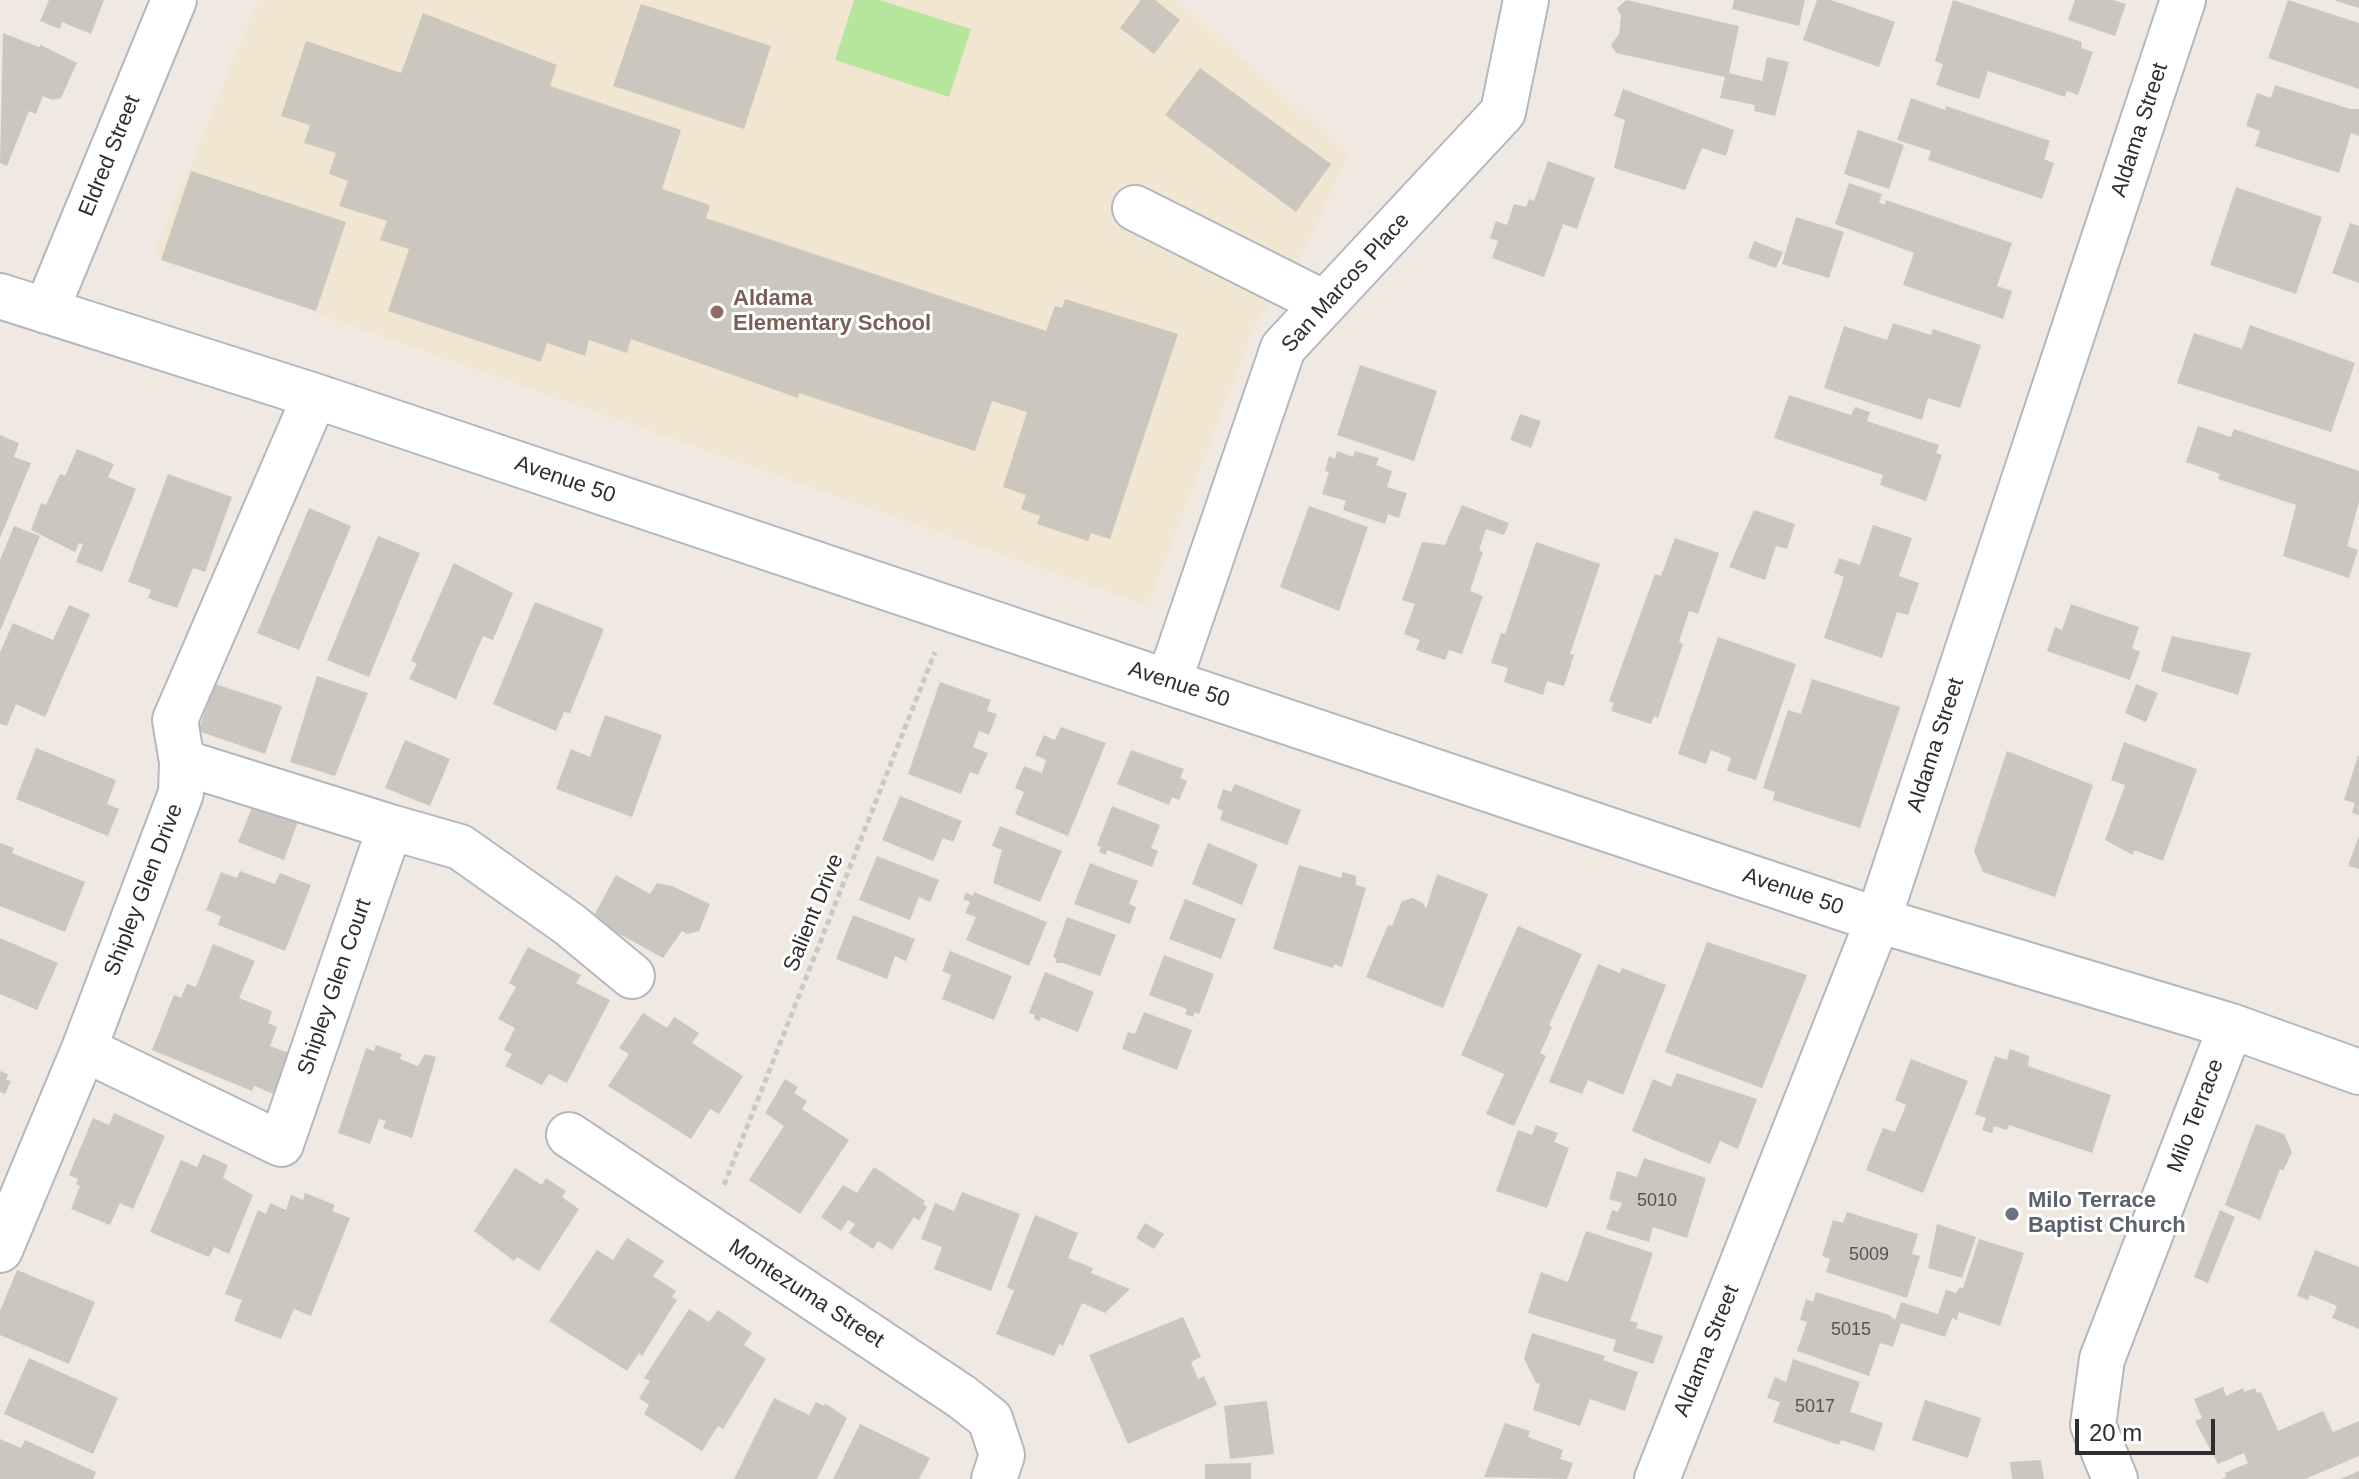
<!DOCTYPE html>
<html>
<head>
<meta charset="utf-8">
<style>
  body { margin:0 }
  #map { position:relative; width:2359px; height:1479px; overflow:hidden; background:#efe9e1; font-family:Arial,sans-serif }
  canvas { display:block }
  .scale { position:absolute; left:2075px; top:1419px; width:140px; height:36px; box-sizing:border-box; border:4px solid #2e2e2e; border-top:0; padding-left:10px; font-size:24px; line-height:28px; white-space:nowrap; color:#2e2e2e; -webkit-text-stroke:6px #fff; paint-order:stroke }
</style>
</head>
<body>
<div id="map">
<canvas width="2359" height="1479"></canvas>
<div class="scale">20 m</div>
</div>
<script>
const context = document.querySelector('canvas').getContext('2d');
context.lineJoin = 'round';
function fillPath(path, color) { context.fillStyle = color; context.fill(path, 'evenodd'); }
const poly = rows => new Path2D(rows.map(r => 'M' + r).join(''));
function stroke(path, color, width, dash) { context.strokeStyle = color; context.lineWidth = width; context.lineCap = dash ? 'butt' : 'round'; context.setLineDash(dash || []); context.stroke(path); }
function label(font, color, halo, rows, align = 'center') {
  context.font = font + ' Arial,sans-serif'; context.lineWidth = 6; context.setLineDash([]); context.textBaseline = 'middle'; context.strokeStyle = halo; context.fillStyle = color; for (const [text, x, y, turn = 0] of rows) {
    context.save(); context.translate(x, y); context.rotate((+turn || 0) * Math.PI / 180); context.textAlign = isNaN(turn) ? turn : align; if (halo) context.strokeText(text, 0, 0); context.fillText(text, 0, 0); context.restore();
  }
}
const education = poly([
  [258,0,1177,0,1349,155,1305,248,1255,325,1148,606,153,256]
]);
const green = poly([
  [854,0,879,0,971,29,949,97,835,60]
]);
const building = poly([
  [49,0,104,0,91,34,62,22,60,29,40,21],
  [1141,0,1155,0,1180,20,1154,54,1120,28],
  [1626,0,1739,26,1729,73,1762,81,1767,57,1789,62,1775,116,1754,111,1755,105,1720,98,1725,77,1616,53,1611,45,1619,34,1621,16,1617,8],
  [1734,0,1805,0,1799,26,1732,9],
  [1817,0,1831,0,1895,22,1879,67,1803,40],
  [1953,0,2082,42,2081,48,2093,52,2078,95,2067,91,2065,97,1988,71,1979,99,1936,85,1943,64,1935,61],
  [2075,0,2113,0,2126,4,2115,36,2068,20],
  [2288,0,2359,23,2359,89,2268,58],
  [2336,0,2359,0,2359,8,2336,1],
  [641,4,771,46,744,129,613,86],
  [423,13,557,65,550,86,681,130,662,189,710,205,706,218,1046,331,1055,306,1062,308,1065,299,1178,334,1110,539,1091,533,1088,541,1037,524,1040,516,1021,509,1026,495,1003,487,1027,412,992,401,975,451,799,393,798,398,631,339,627,353,589,340,585,356,547,343,541,362,388,311,409,249,380,240,387,221,339,206,348,181,329,174,336,153,304,143,310,125,281,116,306,41,401,73],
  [3,33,39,47,41,45,77,63,61,98,52,100,43,96,36,114,29,111,7,166,0,163],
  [1200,68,1331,164,1296,212,1165,115],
  [2275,85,2350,109,2359,109,2359,136,2351,133,2339,173,2255,146,2260,131,2246,126,2257,93,2271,98],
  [1623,89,1734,130,1726,156,1702,148,1685,190,1614,168,1625,120,1614,116],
  [1911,98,1945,110,1946,106,2050,141,2044,159,2054,163,2042,199,1928,160,1931,151,1897,140],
  [1858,130,1904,145,1889,189,1844,174],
  [1548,161,1595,178,1577,229,1563,224,1544,277,1492,258,1498,241,1490,238,1496,221,1507,225,1514,204,1526,207,1529,199,1534,201],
  [191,171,346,222,316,311,161,260],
  [1849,183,1882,194,1879,202,1885,205,1886,200,2012,243,1997,286,2012,291,2003,319,1903,285,1914,253,1835,224],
  [2236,187,2322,217,2296,294,2210,265],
  [1796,217,1844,232,1829,278,1782,264],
  [2350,223,2359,226,2359,283,2332,273],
  [1754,241,1783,252,1776,268,1748,258],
  [1893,323,1931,335,1933,329,1981,345,1960,408,1928,398,1922,420,1824,388,1844,326,1887,340],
  [2250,325,2355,363,2331,432,2177,383,2194,333,2242,349],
  [1360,365,1437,391,1414,461,1337,435],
  [1789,395,1851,415,1855,407,1870,412,1867,421,1939,445,1936,453,1942,455,1926,501,1880,485,1883,475,1774,438],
  [1520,414,1541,421,1531,448,1510,440],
  [2198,426,2231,437,2234,429,2359,471,2359,502,2347,546,2358,550,2349,578,2283,556,2296,505,2218,479,2220,474,2186,462],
  [0,435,19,443,14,457,31,463,0,538],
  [77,449,114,464,108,477,136,489,102,572,76,562,83,544,79,543,75,552,31,530,41,503,46,505,60,474,65,476],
  [1337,451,1353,457,1355,451,1379,458,1376,465,1392,471,1387,487,1407,493,1399,518,1388,514,1385,524,1343,510,1346,501,1322,494,1329,472,1325,471,1329,456,1335,459],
  [168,474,232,497,205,572,193,568,177,608,148,598,151,590,128,582],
  [1462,505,1509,523,1504,535,1486,529,1479,550,1483,552,1470,591,1483,596,1462,654,1449,650,1445,660,1416,650,1420,640,1404,634,1415,604,1402,600,1422,542,1445,545],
  [1309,506,1368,527,1339,611,1280,587],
  [309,508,351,526,299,650,257,633],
  [1754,510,1795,524,1787,549,1776,546,1765,580,1729,567],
  [1873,525,1912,538,1899,576,1919,583,1908,615,1897,612,1882,658,1824,638,1844,577,1834,573,1839,558,1860,565],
  [14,526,40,536,0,631,0,560],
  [378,536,420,553,369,677,327,660],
  [1675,538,1719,553,1698,614,1689,611,1679,642,1683,644,1658,718,1654,716,1651,724,1611,711,1614,703,1609,701,1655,574,1661,576],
  [1536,542,1600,564,1570,654,1574,655,1564,686,1547,681,1543,695,1504,682,1508,668,1491,663,1501,633,1505,634],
  [454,563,513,593,493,640,483,636,456,699,409,679,417,664,411,661],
  [535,602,604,629,570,713,564,712,556,731,493,704],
  [2071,604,2139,627,2132,648,2140,652,2130,680,2047,651,2055,627,2062,630],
  [69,605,90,614,45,717,16,704,7,726,0,724,0,652,13,623,53,640],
  [2172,636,2251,653,2238,695,2161,671],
  [1718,637,1796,664,1756,780,1727,771,1731,758,1711,750,1706,764,1678,754],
  [317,676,368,693,335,776,290,762],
  [1812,679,1900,707,1860,828,1773,800,1775,792,1763,788,1788,710,1801,714],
  [940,682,991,700,987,711,997,714,989,735,979,731,973,747,988,753,978,775,970,772,961,794,908,774],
  [215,684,282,706,265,754,198,731],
  [2136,684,2158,693,2146,722,2125,713],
  [605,715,662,735,632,817,556,789,571,749,590,757],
  [1061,727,1106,743,1068,836,1015,814,1024,792,1015,788,1024,766,1042,773,1046,760,1035,755,1044,735,1055,740],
  [405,740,450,759,430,806,385,788],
  [2124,742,2197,769,2163,861,2134,850,2133,855,2105,840,2125,785,2111,780],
  [36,748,116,780,107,804,119,809,108,836,16,799],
  [1131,750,1184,769,1180,778,1187,781,1179,800,1172,797,1169,805,1117,784],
  [2007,751,2093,785,2055,897,1983,872,1974,851],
  [2358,756,2359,756,2359,815,2352,813,2355,803,2344,800],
  [1235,784,1301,810,1287,845,1220,820,1223,811,1217,808,1223,789,1231,792],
  [900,796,962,821,953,842,943,838,933,861,882,840],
  [253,805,298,822,284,860,238,842],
  [1112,806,1160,825,1151,848,1158,851,1152,867,1107,850,1106,855,1099,852,1101,847,1097,845],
  [1000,826,1062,851,1040,902,993,883,1002,850,992,846],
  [2359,836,2359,869,2348,866],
  [0,843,14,848,12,853,85,882,65,932,0,906],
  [1208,843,1258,864,1242,905,1192,884],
  [877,856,939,880,930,902,919,897,910,920,859,900],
  [1090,863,1138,881,1129,904,1136,907,1130,924,1074,904],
  [1299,865,1341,878,1343,872,1356,876,1356,885,1366,888,1342,967,1334,964,1333,968,1273,949],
  [240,871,275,884,280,873,311,885,285,951,218,925,221,916,206,910,221,872,237,878],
  [1437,874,1488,894,1443,1008,1366,977,1388,925,1392,926,1402,901,1412,898,1423,903,1426,909],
  [616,875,650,894,657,883,672,886,710,904,699,931,687,934,682,931,663,958,592,919],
  [974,892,1047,922,1029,966,966,940,976,917,965,913,970,902,963,899,966,893,973,896],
  [1185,899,1236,919,1221,959,1169,939],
  [853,915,915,939,906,961,895,956,887,979,836,959],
  [1067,917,1116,935,1100,976,1063,963,1055,963,1057,959,1053,957],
  [1518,926,1582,954,1549,1025,1552,1027,1540,1053,1546,1056,1514,1126,1486,1114,1504,1074,1461,1055],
  [0,938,58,963,37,1010,0,994],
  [1707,942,1807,975,1762,1088,1665,1052],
  [213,944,255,961,239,998,272,1011,268,1023,277,1027,270,1046,297,1056,281,1097,254,1086,252,1091,152,1050,174,995,181,998,187,984,196,987],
  [528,947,581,975,576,983,610,1000,567,1083,549,1074,542,1085,505,1066,512,1054,504,1050,515,1028,498,1019,516,987,509,983],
  [950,951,1012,976,994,1020,942,999,951,975,942,971],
  [1164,955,1214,974,1199,1014,1195,1012,1193,1017,1185,1014,1187,1009,1149,995],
  [1598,964,1620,973,1622,968,1666,985,1623,1095,1588,1080,1582,1094,1549,1082],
  [1045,972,1094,992,1078,1032,1041,1017,1040,1021,1034,1019,1035,1015,1029,1013],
  [1144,1012,1192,1030,1177,1070,1122,1049,1128,1032,1135,1034],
  [643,1013,667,1028,674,1017,699,1033,692,1043,743,1076,719,1114,710,1109,691,1139,608,1086,629,1054,619,1048],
  [376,1045,402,1054,400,1059,418,1066,425,1054,436,1057,412,1138,383,1128,386,1121,379,1119,370,1144,338,1133,366,1048,374,1051],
  [2010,1049,2029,1056,2028,1066,2111,1095,2092,1153,2009,1125,2007,1130,1994,1126,1992,1133,1982,1130,1986,1118,1975,1114,1995,1056,2007,1060],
  [1911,1059,1968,1081,1923,1193,1866,1170,1883,1128,1895,1132,1906,1105,1895,1100],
  [0,1071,8,1074,6,1080,11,1081,5,1094,0,1092],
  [1677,1073,1757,1099,1738,1149,1720,1141,1710,1164,1632,1131,1653,1079,1671,1087],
  [785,1079,798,1087,794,1093,807,1101,802,1109,849,1140,800,1214,749,1180,784,1126,765,1113],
  [114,1113,165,1136,133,1209,120,1203,110,1225,71,1209,80,1186,76,1184,78,1179,69,1175,93,1118,109,1125],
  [2256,1124,2284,1134,2292,1152,2283,1171,2280,1169,2260,1220,2225,1205],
  [1536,1125,1558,1133,1554,1142,1569,1148,1547,1208,1496,1191,1518,1130,1532,1135],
  [203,1154,228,1165,223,1178,253,1195,229,1254,214,1247,209,1257,150,1232,181,1160,197,1167],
  [1644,1158,1706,1178,1687,1238,1653,1227,1649,1242,1606,1229,1612,1210,1618,1212,1622,1203,1609,1199,1617,1171,1637,1177],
  [874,1167,925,1201,923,1204,927,1207,919,1221,914,1217,892,1250,878,1241,873,1249,849,1233,855,1224,848,1220,841,1231,821,1217,843,1185,857,1193],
  [515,1168,542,1185,546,1178,566,1191,562,1197,579,1209,539,1271,517,1257,514,1261,474,1231],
  [962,1192,1020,1214,991,1291,934,1269,942,1247,921,1239,935,1203,954,1211],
  [305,1193,335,1205,332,1211,350,1218,311,1316,294,1309,281,1339,234,1321,242,1300,225,1294,258,1210,266,1214,270,1203,286,1210,291,1195,303,1200],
  [2220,1210,2235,1217,2208,1283,2194,1277],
  [1847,1212,1918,1234,1912,1254,1920,1256,1907,1298,1826,1272,1830,1259,1822,1256,1833,1220,1843,1223],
  [1035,1215,1078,1233,1068,1258,1093,1268,1091,1273,1130,1289,1105,1313,1082,1303,1063,1346,1059,1344,1054,1356,996,1334,1014,1291,1007,1287],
  [1145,1223,1164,1234,1154,1249,1136,1238],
  [1937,1224,1976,1237,1962,1278,1928,1268],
  [1586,1231,1653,1253,1630,1321,1638,1323,1636,1328,1663,1336,1653,1364,1613,1351,1616,1340,1528,1313,1541,1272,1568,1282],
  [627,1238,664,1261,653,1276,676,1291,672,1297,677,1300,642,1356,639,1353,627,1371,549,1321,597,1250,613,1260],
  [1979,1239,2024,1253,2000,1326,1959,1312,1957,1320,1952,1318,1945,1337,1901,1323,1893,1347,1880,1343,1869,1376,1797,1351,1807,1322,1800,1320,1806,1299,1813,1302,1816,1292,1889,1315,1895,1320,1901,1302,1938,1314,1946,1290,1956,1293,1960,1287,1963,1288],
  [2315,1250,2359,1267,2359,1329,2332,1318,2337,1306,2310,1295,2308,1300,2297,1296],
  [17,1270,95,1302,69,1364,0,1335,0,1311],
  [689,1309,709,1322,718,1310,752,1333,744,1345,766,1359,723,1429,718,1426,702,1451,644,1414,649,1405,639,1398,650,1381,644,1378],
  [1183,1317,1201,1357,1191,1362,1198,1379,1204,1376,1217,1405,1128,1444,1089,1355],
  [1532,1333,1605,1356,1603,1360,1638,1372,1625,1411,1590,1399,1580,1426,1533,1410,1540,1384,1536,1383,1524,1358],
  [29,1358,118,1398,93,1454,4,1414],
  [1793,1359,1860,1382,1850,1412,1883,1423,1874,1451,1841,1440,1839,1445,1773,1422,1780,1402,1767,1398,1775,1377,1786,1382],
  [2223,1387,2226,1396,2243,1388,2244,1392,2255,1388,2257,1393,2261,1392,2278,1431,2323,1411,2333,1432,2359,1421,2359,1456,2305,1479,2221,1479,2226,1477,2225,1473,2248,1463,2244,1453,2218,1464,2195,1421,2202,1418,2194,1399],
  [774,1398,809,1415,816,1402,824,1406,825,1403,847,1418,817,1479,734,1479],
  [1925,1400,1981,1418,1968,1458,1912,1440],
  [1267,1401,1274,1454,1230,1459,1224,1406],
  [1505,1423,1530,1431,1528,1437,1563,1450,1560,1459,1573,1463,1567,1479,1484,1477],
  [860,1424,930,1458,919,1479,833,1479],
  [0,1439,21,1448,25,1440,96,1472,93,1479,0,1479],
  [2041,1460,2044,1479,2012,1479,2010,1462],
  [1251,1463,1251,1479,1205,1479,1205,1464],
  [2359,1471,2359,1479,2340,1479]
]);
const path = poly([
  [724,1185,935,652]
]);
const minor = poly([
  [1135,208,1324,303],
  [0,296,315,396,1878,920,2231,1026,2359,1072],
  [46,311,174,0],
  [1169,681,1283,348,1503,112,1526,0],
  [390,827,460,847,569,924,632,976],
  [84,1049,281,1144,390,827,182,762],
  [569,1135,962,1397,990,1419,1002,1455,994,1479],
  [0,1250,84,1049,181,793,182,762,175,720,315,396],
  [1657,1479,1878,920,2183,0],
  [2115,1479,2093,1425,2102,1359,2231,1026]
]);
const markers = [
  [717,312,8,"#8d6e63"],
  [2012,1214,8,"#6b7280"]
];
const numberNames = [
  ["5010",1657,1201],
  ["5009",1869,1255],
  ["5015",1851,1330],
  ["5017",1815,1407]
];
const streetNames = [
  ["Aldama Street",2140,130,-72],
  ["Eldred Street",110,156,-68],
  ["San Marcos Place",1346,283,-48],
  ["Avenue 50",565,480,19],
  ["Avenue 50",1179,685,18],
  ["Aldama Street",1936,745,-72],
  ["Shipley Glen Drive",144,890,-69],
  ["Avenue 50",1793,892,19],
  ["Salient Drive",814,913,-68],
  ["Shipley Glen Court",335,987,-71],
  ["Milo Terrace",2196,1116,-69],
  ["Montezuma Street",806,1294,33],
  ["Aldama Street",1707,1351,-68]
];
const educationNames = [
  ["Aldama",733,299],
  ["Elementary School",733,324]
];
const worshipNames = [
  ["Milo Terrace",2028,1201],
  ["Baptist Church",2028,1226]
];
fillPath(education, '#f0e6d1');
fillPath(green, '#b6e59e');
fillPath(building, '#cbc7bf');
stroke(minor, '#b4b7c1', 48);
stroke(path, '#c9c9c9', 5, [6, 4]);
stroke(minor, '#fff', 44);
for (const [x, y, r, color] of markers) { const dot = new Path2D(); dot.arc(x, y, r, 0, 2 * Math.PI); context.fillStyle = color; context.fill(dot); stroke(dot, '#fff', 3); }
label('18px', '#555452', null, numberNames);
label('22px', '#2e2e2e', '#fff', streetNames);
label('bold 22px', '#785e54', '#fff', educationNames, 'left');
label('bold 22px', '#5b616d', '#fff', worshipNames, 'left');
</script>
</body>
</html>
